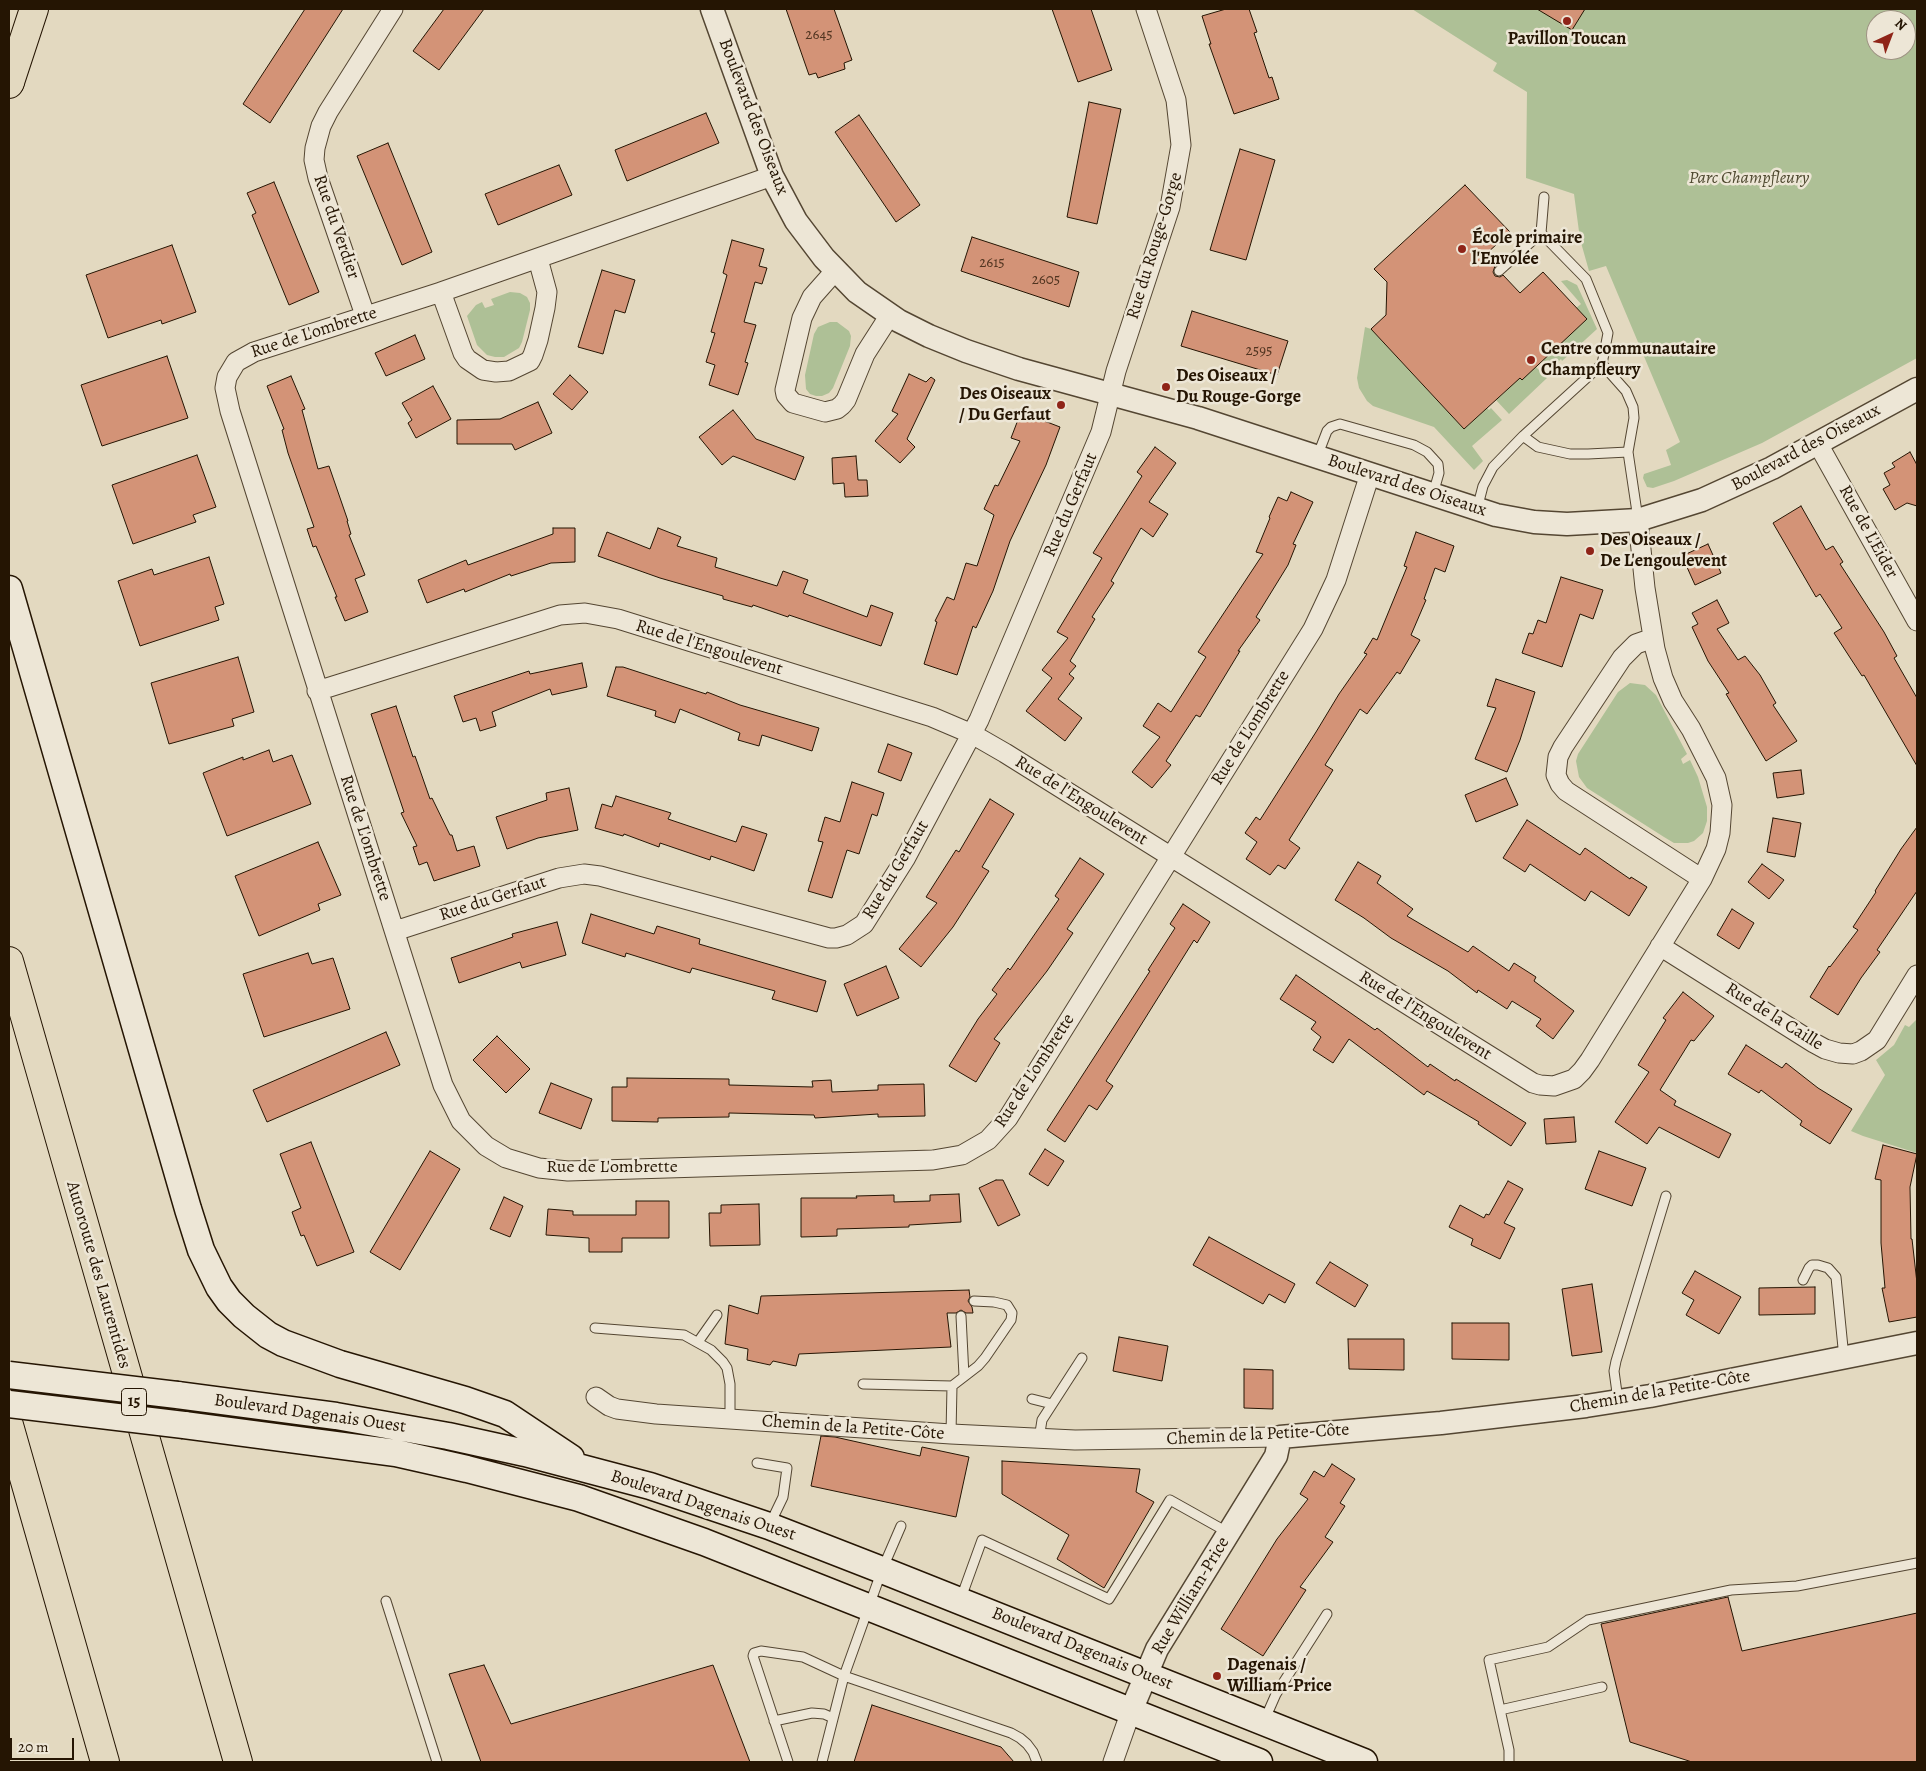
<!DOCTYPE html>
<html>
<head>
<meta charset="utf-8">
<style>
  body { margin:0 }
  #map { position:relative; width:1926px; height:1771px; overflow:hidden; background:#e3d9c0; font-family:Alegreya,serif }
  canvas { display:block }
  .frame { position:absolute; inset:0; border:10px solid #251503; pointer-events:none }
  .north { position:absolute; left:1866px; top:10px; width:50px; height:50px; box-sizing:border-box; background:#ede6d6; border:1px solid #9d9282; border-radius:50%; rotate:43deg; font-size:14px; font-weight:700; line-height:20px; text-align:center; color:#251503 }
  .north::after { content:''; display:block; margin:auto; width:18px; height:22px; background:#8f2418; clip-path:polygon(50% 0,100% 100%,50% 72%,0 100%) }
  .scale { position:absolute; left:10px; top:1738px; width:64px; height:22px; box-sizing:border-box; border:2px solid #251503; border-top:0; padding-left:6px; font-size:15px; line-height:18px; white-space:nowrap; color:#251503; -webkit-text-stroke:4px #ede6d6; paint-order:stroke }
</style>
</head>
<body>
<div id="map">
<canvas width="1926" height="1771"></canvas>
<div class="frame"></div>
<div class="north">N</div>
<div class="scale">20 m</div>
</div>
<script>
const context = document.querySelector('canvas').getContext('2d');
context.lineJoin = 'round';
function fillPath(path, color) { context.fillStyle = color; context.fill(path, 'evenodd'); }
const poly = rows => new Path2D(rows.map(r => 'M' + r).join(''));
function stroke(path, color, width, dash) { context.strokeStyle = color; context.lineWidth = width; context.lineCap = dash ? 'butt' : 'round'; context.setLineDash(dash || []); context.stroke(path); }
function label(font, color, halo, rows, align = 'center') {
  context.font = font + ' Alegreya,serif'; context.lineWidth = 5; context.setLineDash([]); context.textBaseline = 'middle'; context.strokeStyle = halo; context.fillStyle = color; for (const [text, x, y, turn = 0] of rows) {
    context.save(); context.translate(x, y); context.rotate((+turn || 0) * Math.PI / 180); context.textAlign = isNaN(turn) ? turn : align; if (halo) context.strokeText(text, 0, 0); context.fillText(text, 0, 0); context.restore();
  }
}
const green = poly([
  [1412,9,1917,9,1917,358,1762,443,1674,481,1653,488,1647,487,1643,478,1644,474,1671,465,1666,450,1680,442,1606,266,1589,271,1580,239,1574,194,1526,178,1527,92,1493,71,1497,63],
  [1876,20,1906,20,1906,50,1876,50],
  [1567,280,1577,285,1597,329,1562,361,1561,359,1558,362,1555,361,1550,364,1548,362,1546,363,1543,360,1576,308,1581,304,1561,281],
  [510,292,520,293,527,297,530,303,530,310,522,342,519,348,504,357,495,357,487,355,477,345,467,316,476,305,482,302,485,308,494,305,491,299],
  [830,322,837,322,849,331,851,336,850,346,833,388,829,393,822,396,816,396,810,394,806,389,805,375,814,334,818,327],
  [1365,327,1371,329,1464,429,1487,408,1489,410,1491,408,1502,420,1472,446,1483,461,1474,470,1434,427,1373,406,1367,401,1359,388,1357,378],
  [1536,367,1547,378,1509,414,1496,400,1507,390,1498,380],
  [1630,683,1645,685,1656,695,1687,754,1681,759,1683,764,1690,760,1698,777,1707,807,1707,821,1703,833,1694,841,1688,843,1674,843,1664,837,1587,788,1579,777,1576,761,1578,754,1618,692],
  [1917,1019,1917,1153,1863,1136,1851,1131,1885,1075,1876,1060,1894,1045,1905,1025,1909,1027]
]);
const building = poly([
  [305,9,343,9,270,123,243,104,305,9],
  [444,9,484,9,439,70,413,51,444,9],
  [786,9,834,9,852,60,844,63,845,69,818,78,816,73,809,75,786,9],
  [1052,9,1091,9,1112,70,1078,82,1052,9],
  [1226,9,1249,9,1257,32,1254,33,1269,78,1272,77,1279,99,1234,114,1209,44,1211,44,1202,16,1226,9],
  [1537,9,1585,9,1572,30,1537,9],
  [1089,102,1121,109,1097,224,1067,217,1089,102],
  [706,113,719,143,627,181,615,150,706,113],
  [859,115,920,205,896,222,835,132,859,115],
  [388,143,432,252,402,265,357,156,388,143],
  [1240,149,1275,160,1246,260,1210,250,1240,149],
  [559,165,572,195,498,225,485,194,559,165],
  [274,182,319,292,289,305,252,215,256,213,247,193,274,182],
  [1465,185,1510,232,1485,255,1495,266,1493,272,1495,276,1500,277,1503,275,1520,293,1543,272,1587,319,1522,380,1520,378,1464,429,1371,329,1386,315,1387,282,1374,269,1465,185],
  [972,237,1079,272,1069,307,961,271,972,237],
  [732,240,764,249,759,266,767,268,762,284,755,282,744,322,756,325,745,362,748,363,738,395,709,385,715,365,706,362,715,333,711,332,727,275,723,273,732,240],
  [172,245,196,312,162,324,161,320,108,338,86,275,172,245],
  [602,270,635,280,625,313,615,310,603,354,578,347,602,270],
  [1192,311,1288,341,1277,375,1181,346,1192,311],
  [415,335,425,359,386,376,375,353,415,335],
  [167,356,188,418,102,446,81,385,167,356],
  [909,374,926,382,931,377,935,380,907,439,915,447,900,463,875,441,898,414,892,411,909,374],
  [570,375,588,392,572,410,553,394,570,375],
  [291,376,305,409,302,410,318,469,329,466,348,521,347,521,351,534,349,535,365,575,355,579,368,612,345,621,335,597,337,597,316,546,313,547,307,529,314,527,288,453,282,430,284,429,267,386,291,376],
  [433,386,451,419,416,438,408,423,412,420,402,403,433,386],
  [538,402,552,433,515,450,512,444,457,444,457,420,500,419,538,402],
  [733,410,756,439,804,457,795,480,733,456,722,465,699,437,733,410],
  [1021,412,1060,427,1046,465,1010,541,993,591,976,628,973,626,957,675,924,664,937,622,935,621,947,597,954,600,966,563,977,566,994,515,984,509,995,485,998,486,1020,441,1011,438,1021,412],
  [1155,447,1176,463,1149,502,1168,514,1153,537,1141,528,1111,581,1114,583,1092,617,1095,619,1070,661,1076,666,1069,674,1074,678,1058,699,1082,718,1065,741,1026,711,1052,678,1042,670,1068,638,1057,632,1102,558,1093,553,1142,476,1137,472,1155,447],
  [1910,452,1917,465,1917,506,1907,503,1895,510,1883,489,1890,485,1884,473,1895,467,1892,463,1910,452],
  [197,455,216,507,193,515,196,522,133,544,112,485,197,455],
  [856,456,858,480,867,480,868,496,845,497,844,483,833,484,832,458,856,456],
  [1291,492,1313,502,1293,544,1296,545,1288,565,1256,617,1260,620,1238,651,1240,651,1200,717,1196,715,1166,761,1171,765,1152,788,1132,772,1160,737,1143,726,1158,703,1171,712,1206,657,1198,652,1263,554,1256,552,1270,518,1269,517,1278,497,1287,501,1291,492],
  [1801,506,1826,550,1833,546,1843,562,1840,564,1884,632,1897,656,1894,658,1917,698,1917,766,1864,675,1862,676,1834,633,1842,628,1820,594,1816,597,1773,523,1801,506],
  [553,528,575,528,575,562,551,563,511,576,510,574,465,592,464,589,427,603,418,580,466,560,468,565,553,534,553,528],
  [658,528,681,537,677,546,717,558,715,567,777,586,783,571,808,580,803,593,867,617,871,605,893,613,881,646,789,615,788,617,753,605,752,607,723,599,723,596,660,578,598,556,607,532,650,549,658,528],
  [1416,532,1454,546,1445,572,1435,568,1424,599,1426,600,1411,635,1420,640,1400,674,1397,672,1367,714,1360,709,1325,765,1333,770,1289,840,1300,848,1285,869,1278,865,1270,875,1246,859,1257,842,1245,833,1256,817,1260,820,1316,732,1339,694,1367,654,1364,653,1373,638,1377,640,1407,567,1404,566,1416,532],
  [1708,544,1721,573,1695,585,1682,556,1708,544],
  [209,557,224,604,215,607,219,620,140,646,118,581,152,569,154,575,209,557],
  [1561,577,1603,590,1593,619,1580,614,1562,667,1522,653,1529,633,1533,634,1538,620,1546,623,1561,577],
  [1717,600,1729,623,1717,629,1738,660,1745,656,1760,675,1776,703,1773,705,1797,741,1766,761,1726,694,1729,693,1708,661,1692,627,1698,624,1692,613,1717,600],
  [238,657,254,712,232,719,234,726,169,744,151,683,238,657],
  [582,663,587,687,552,695,550,689,492,712,496,726,480,731,476,718,463,722,454,696,529,671,530,674,582,663],
  [616,667,623,667,706,694,707,692,740,705,819,728,812,751,762,735,759,746,738,740,740,733,680,709,675,723,655,716,656,711,607,696,616,667],
  [1496,679,1535,692,1520,740,1507,772,1475,759,1496,708,1487,706,1496,679],
  [396,706,413,757,415,756,430,799,432,798,450,835,452,835,457,851,474,846,480,866,434,881,427,862,419,865,413,847,417,846,401,813,404,812,371,714,396,706],
  [888,744,912,753,901,781,878,772,888,744],
  [269,750,273,762,292,755,311,804,227,836,203,773,243,757,243,760,269,750],
  [1801,770,1804,794,1777,798,1773,773,1801,770],
  [1506,778,1518,805,1476,822,1465,795,1506,778],
  [852,782,884,793,877,816,872,814,859,854,847,850,832,898,808,891,823,842,818,841,825,817,840,822,852,782],
  [569,788,578,830,538,838,507,849,496,817,547,800,546,793,569,788],
  [616,796,671,813,668,819,736,842,742,826,767,834,754,871,711,856,710,860,660,843,659,847,624,834,623,836,595,828,602,804,612,807,616,796],
  [990,799,1014,814,982,867,989,871,953,927,921,967,899,949,937,903,926,897,956,850,959,852,990,799],
  [1773,818,1801,823,1795,857,1767,852,1773,818],
  [1527,820,1580,855,1585,848,1630,879,1631,877,1647,887,1629,916,1591,891,1585,901,1530,864,1525,872,1503,858,1527,820],
  [1917,827,1917,891,1877,950,1880,952,1861,978,1838,1015,1810,997,1829,966,1830,967,1858,930,1853,927,1876,892,1875,891,1901,849,1917,827],
  [318,842,341,895,318,904,320,910,259,936,235,876,318,842],
  [1080,858,1104,874,1067,929,1073,933,1047,971,994,1039,1000,1043,976,1082,949,1066,978,1019,997,994,992,990,1008,968,1010,970,1059,899,1055,896,1080,858],
  [1358,862,1381,876,1377,883,1413,909,1407,916,1468,952,1473,946,1509,971,1514,963,1536,977,1534,981,1574,1011,1553,1039,1536,1026,1541,1019,1512,1001,1507,1009,1478,990,1477,993,1448,971,1391,938,1364,918,1335,900,1358,862],
  [1762,864,1784,880,1769,899,1748,882,1762,864],
  [1183,904,1210,922,1197,943,1194,940,1106,1081,1113,1086,1097,1110,1089,1105,1065,1142,1047,1130,1150,971,1148,970,1175,928,1170,924,1183,904],
  [1732,909,1754,923,1739,949,1717,935,1732,909],
  [591,914,654,934,657,926,700,939,699,944,826,981,817,1012,772,999,775,991,692,968,690,973,626,953,625,957,582,943,591,914],
  [557,922,566,955,522,968,520,962,459,983,451,958,513,937,512,934,557,922],
  [308,953,312,964,333,958,350,1009,264,1037,243,974,308,953],
  [886,966,899,998,857,1016,844,984,886,966],
  [1296,975,1375,1030,1377,1028,1428,1067,1430,1064,1455,1081,1456,1079,1526,1123,1511,1146,1478,1124,1479,1122,1427,1091,1424,1095,1349,1039,1333,1063,1313,1050,1321,1037,1311,1029,1316,1022,1280,999,1296,975],
  [1683,992,1714,1016,1694,1041,1691,1040,1660,1090,1676,1101,1674,1105,1731,1134,1719,1158,1659,1127,1647,1144,1615,1122,1649,1072,1638,1065,1666,1020,1663,1018,1683,992],
  [386,1032,400,1065,267,1122,253,1090,386,1032],
  [497,1036,530,1069,506,1093,473,1060,497,1036],
  [1746,1045,1782,1068,1786,1063,1818,1088,1852,1109,1830,1144,1800,1125,1802,1121,1761,1090,1759,1093,1728,1074,1746,1045],
  [627,1078,729,1079,729,1085,813,1087,812,1081,831,1080,832,1092,878,1090,878,1085,924,1084,925,1116,878,1117,878,1114,815,1118,814,1115,729,1113,729,1117,658,1118,658,1122,612,1121,612,1087,627,1087,627,1078],
  [551,1083,592,1099,581,1129,539,1113,551,1083],
  [1574,1117,1576,1142,1546,1144,1544,1119,1574,1117],
  [311,1142,354,1252,317,1266,304,1235,301,1236,292,1212,301,1208,280,1154,311,1142],
  [1883,1145,1917,1154,1910,1187,1911,1239,1912,1239,1917,1283,1917,1317,1889,1322,1882,1288,1885,1288,1881,1243,1881,1180,1875,1179,1883,1145],
  [1045,1149,1064,1161,1048,1186,1029,1174,1045,1149],
  [430,1151,460,1169,400,1270,370,1252,430,1151],
  [1599,1151,1646,1168,1632,1206,1585,1189,1599,1151],
  [996,1180,1003,1180,1020,1215,998,1226,979,1188,996,1180],
  [1508,1181,1523,1189,1504,1223,1515,1228,1500,1259,1471,1245,1473,1239,1449,1227,1460,1205,1484,1218,1486,1214,1489,1215,1508,1181],
  [959,1194,961,1222,909,1225,909,1227,837,1229,837,1236,801,1237,801,1198,857,1198,856,1196,894,1195,894,1202,930,1201,930,1195,959,1194],
  [504,1197,523,1206,510,1237,490,1229,504,1197],
  [636,1201,669,1201,669,1238,622,1238,622,1252,589,1252,589,1238,546,1235,548,1209,573,1211,573,1215,636,1215,636,1201],
  [759,1204,760,1245,710,1246,709,1213,721,1213,721,1205,759,1204],
  [1209,1237,1295,1284,1285,1303,1269,1294,1263,1304,1193,1265,1209,1237],
  [1330,1262,1368,1285,1355,1307,1316,1283,1330,1262],
  [1695,1271,1741,1297,1719,1334,1686,1315,1694,1300,1682,1293,1695,1271],
  [1592,1284,1602,1352,1572,1356,1562,1289,1592,1284],
  [1815,1287,1815,1314,1759,1315,1759,1288,1815,1287],
  [969,1290,970,1297,968,1301,972,1307,973,1313,966,1313,961,1310,956,1313,947,1313,951,1347,799,1354,796,1366,773,1361,770,1365,747,1360,748,1349,725,1344,729,1305,758,1314,761,1296,969,1290],
  [1452,1323,1509,1323,1509,1360,1452,1359,1452,1323],
  [1119,1337,1168,1346,1162,1381,1113,1371,1119,1337],
  [1348,1339,1404,1339,1404,1370,1349,1369,1348,1339],
  [1244,1369,1273,1370,1273,1409,1244,1408,1244,1369],
  [821,1436,835,1437,920,1456,922,1447,969,1457,956,1517,811,1486,821,1436],
  [1002,1461,1140,1469,1136,1492,1154,1502,1104,1588,1057,1559,1069,1535,1002,1494,1002,1461],
  [1332,1464,1355,1479,1340,1503,1345,1506,1325,1537,1333,1542,1300,1587,1306,1590,1263,1656,1221,1629,1277,1539,1308,1499,1300,1494,1314,1471,1324,1477,1332,1464],
  [1728,1597,1742,1651,1917,1613,1917,1762,1692,1762,1630,1742,1601,1624,1728,1597],
  [484,1665,511,1724,713,1665,750,1762,481,1762,449,1674,484,1665],
  [872,1705,1001,1747,1014,1762,854,1762,872,1705]
]);
const service = poly([
  [1541,233,1544,197],
  [1602,364,1626,391,1633,407,1634,418,1628,452,1638,519],
  [1523,436,1538,447,1570,454,1588,454,1628,452],
  [1317,457,1327,431,1331,427,1340,424,1414,445,1427,452,1438,464,1439,473,1433,494],
  [1477,509,1483,486,1493,467,1523,436,1602,364,1608,333,1586,279,1541,233,1499,271],
  [1803,1280,1809,1268,1812,1265,1818,1265,1828,1268,1836,1277,1844,1358],
  [961,1316,964,1376],
  [595,1328,684,1335,711,1350,723,1362,727,1368,730,1384,730,1420],
  [698,1342,717,1315],
  [863,1384,952,1386,951,1434],
  [952,1386,978,1366,985,1358,1011,1320,1012,1313,1007,1305,994,1302,974,1301],
  [1032,1399,1052,1404],
  [1618,1400,1614,1371,1616,1361,1666,1196],
  [1039,1439,1042,1420,1082,1358],
  [757,1463,787,1468,783,1497,770,1524],
  [901,1526,882,1570,844,1676,1011,1733,1020,1738,1027,1744,1033,1752,1037,1762],
  [961,1598,982,1540,1109,1599,1170,1500,1229,1533],
  [386,1601,437,1762],
  [1500,1710,1602,1687],
  [1265,1719,1276,1694,1327,1614],
  [774,1721,812,1713,824,1714,833,1718],
  [788,1762,753,1656,754,1653,761,1651,803,1657,844,1676,822,1762],
  [1509,1762,1509,1750,1489,1660,1548,1647,1588,1620,1731,1590,1797,1586,1917,1563]
]);
const minor = poly([
  [772,176,441,292,254,352,236,362,227,377,225,388,230,411,443,1085,461,1121,486,1146,506,1158,539,1168,568,1171,933,1160,962,1155,988,1140,1008,1118,1313,629,1336,580,1370,474],
  [835,271,812,297,802,318,785,390,786,395,793,403,825,412,837,409,842,405,846,400,865,354,890,315],
  [441,292,463,353,467,359,483,370,496,372,509,371,530,361,533,355,538,340,545,308,547,292,538,259],
  [365,315,318,178,314,160,315,148,321,126,328,112,393,9],
  [1818,444,1917,621],
  [1653,638,1636,644,1622,658,1563,747,1558,757,1556,775,1560,784,1566,791,1702,879],
  [317,691,541,621,560,615,585,613,618,619,932,717,972,734,1005,753,1533,1083,1540,1085,1554,1086,1574,1079,1582,1071,1590,1060,1702,879,1716,849,1720,833,1722,805,1716,778,1691,729,1673,701,1663,678,1655,649,1645,588,1638,520],
  [395,931,559,878,584,874,600,876,829,938,836,938,847,935,864,924,905,859,979,720,1101,432,1116,371,1170,207,1181,145,1176,100,1146,9],
  [1660,946,1814,1043,1825,1049,1839,1053,1853,1054,1861,1051,1877,1040,1917,975],
  [596,1397,609,1406,617,1409,656,1414,951,1434,1075,1440,1280,1437],
  [1113,1762,1131,1711]
]);
const tertiary = poly([
  [712,9,772,176,796,221,824,258,857,292,899,321,929,336,966,351,1019,369,1198,418,1496,515,1534,522,1567,524,1638,520,1702,500,1772,468,1917,389],
  [1131,1711,1157,1649,1276,1456,1280,1437,1441,1423,1586,1406,1650,1396,1917,1343]
]);
const secondary = poly([
  [9,589,188,1209,201,1250,219,1287,229,1301,244,1316,268,1335,283,1343,340,1364,465,1400,505,1414,571,1458],
  [177,1395,336,1416,448,1436,525,1453,650,1486,769,1526,882,1570,1364,1762],
  [184,1425,396,1453,467,1469,579,1498,704,1542,1259,1762]
]);
const primary = poly([
  [10,82,34,9]
]);
const motorway = poly([
  [9,84,10,82],
  [9,961,238,1762],
  [9,1425,105,1762]
]);
const secondaryBridge = poly([
  [9,1375,177,1395],
  [9,1404,184,1425]
]);
const markers = [
  [1567,21,5,"#8f2418"],
  [1462,249,5,"#8f2418"],
  [1531,360,5,"#8f2418"],
  [1166,387,5,"#8f2418"],
  [1061,405,5,"#8f2418"],
  [1590,551,5,"#8f2418"],
  [1217,1676,5,"#8f2418"]
];
const numberNames = [
  ["2645",819,35],
  ["2615",992,263],
  ["2605",1046,280],
  ["2595",1259,351]
];
const shields = [
  [134,1402,25]
];
const shieldNames = [
  ["15",134,1402]
];
const poiNames = [
  ["Pavillon Toucan",1567,40,"center"],
  ["École primaire",1472,239],
  ["l'Envolée",1472,260],
  ["Centre communautaire",1541,350],
  ["Champfleury",1541,371],
  ["Des Oiseaux /",1176,377],
  ["Du Rouge-Gorge",1176,398],
  ["Des Oiseaux",1051,395,"right"],
  ["/ Du Gerfaut",1051,416,"right"],
  ["Des Oiseaux /",1600,541],
  ["De L'engoulevent",1600,562],
  ["Dagenais /",1227,1666],
  ["William-Price",1227,1687]
];
const streetNames = [
  ["Boulevard des Oiseaux",753,117,69],
  ["Rue du Verdier",336,227,71],
  ["Rue du Rouge-Gorge",1155,246,-73],
  ["Rue de L'ombrette",314,333,-18],
  ["Boulevard des Oiseaux",1806,448,-28],
  ["Boulevard des Oiseaux",1407,486,18],
  ["Rue du Gerfaut",1071,505,-67],
  ["Rue de L'Eider",1868,532,61],
  ["Rue de l'Engoulevent",709,648,17],
  ["Rue de L'ombrette",1251,728,-58],
  ["Rue de l'Engoulevent",1081,801,32],
  ["Rue de L'ombrette",365,838,72],
  ["Rue du Gerfaut",896,870,-59],
  ["Rue du Gerfaut",493,899,-18],
  ["Rue de l'Engoulevent",1425,1016,32],
  ["Rue de la Caille",1774,1017,32],
  ["Rue de L'ombrette",1035,1071,-57],
  ["Rue de L'ombrette",612,1168],
  ["Autoroute des Laurentides",98,1275,74],
  ["Chemin de la Petite-Côte",1660,1392,-10],
  ["Boulevard Dagenais Ouest",310,1414,8],
  ["Chemin de la Petite-Côte",853,1428,4],
  ["Chemin de la Petite-Côte",1258,1435,-3],
  ["Boulevard Dagenais Ouest",703,1506,18],
  ["Rue William-Price",1191,1596,-59],
  ["Boulevard Dagenais Ouest",1082,1649,22]
];
const parkNames = [
  ["Parc Champfleury",1749,179]
];
fillPath(green, '#aec096');
fillPath(building, '#d39377');
stroke(building, '#251503', 1);
stroke(service, '#544632', 11);
stroke(minor, '#544632', 21);
stroke(tertiary, '#544632', 25);
stroke(secondary, '#251503', 29);
stroke(primary, '#251503', 30);
stroke(motorway, '#251503', 30);
stroke(service, '#ede6d6', 9);
stroke(minor, '#ede6d6', 19);
stroke(tertiary, '#ede6d6', 22);
stroke(secondary, '#ede6d6', 26);
stroke(primary, '#e3d9c0', 28);
stroke(motorway, '#e3d9c0', 28);
stroke(secondaryBridge, '#251503', 29, []);
stroke(secondaryBridge, '#ede6d6', 26);
for (const [x, y, r, color] of markers) { const dot = new Path2D(); dot.arc(x, y, r, 0, 2 * Math.PI); context.fillStyle = color; context.fill(dot); stroke(dot, '#ede6d6', 2); }
label('15px', '#503420', null, numberNames);
for (const [x, y, w] of shields) { const box = new Path2D(); box.roundRect(x - w / 2, y - 13.5, w, 27, 4); context.fillStyle = '#ede6d6'; context.fill(box); stroke(box, '#251503', 1); }
label('bold 16px', '#251503', null, shieldNames);
label('bold 18px', '#251503', '#ede6d6', poiNames, 'left');
label('18px', '#251503', '#ede6d6', streetNames);
label('italic 18px', '#4e482f', '#ede6d6', parkNames);
</script>
</body>
</html>
